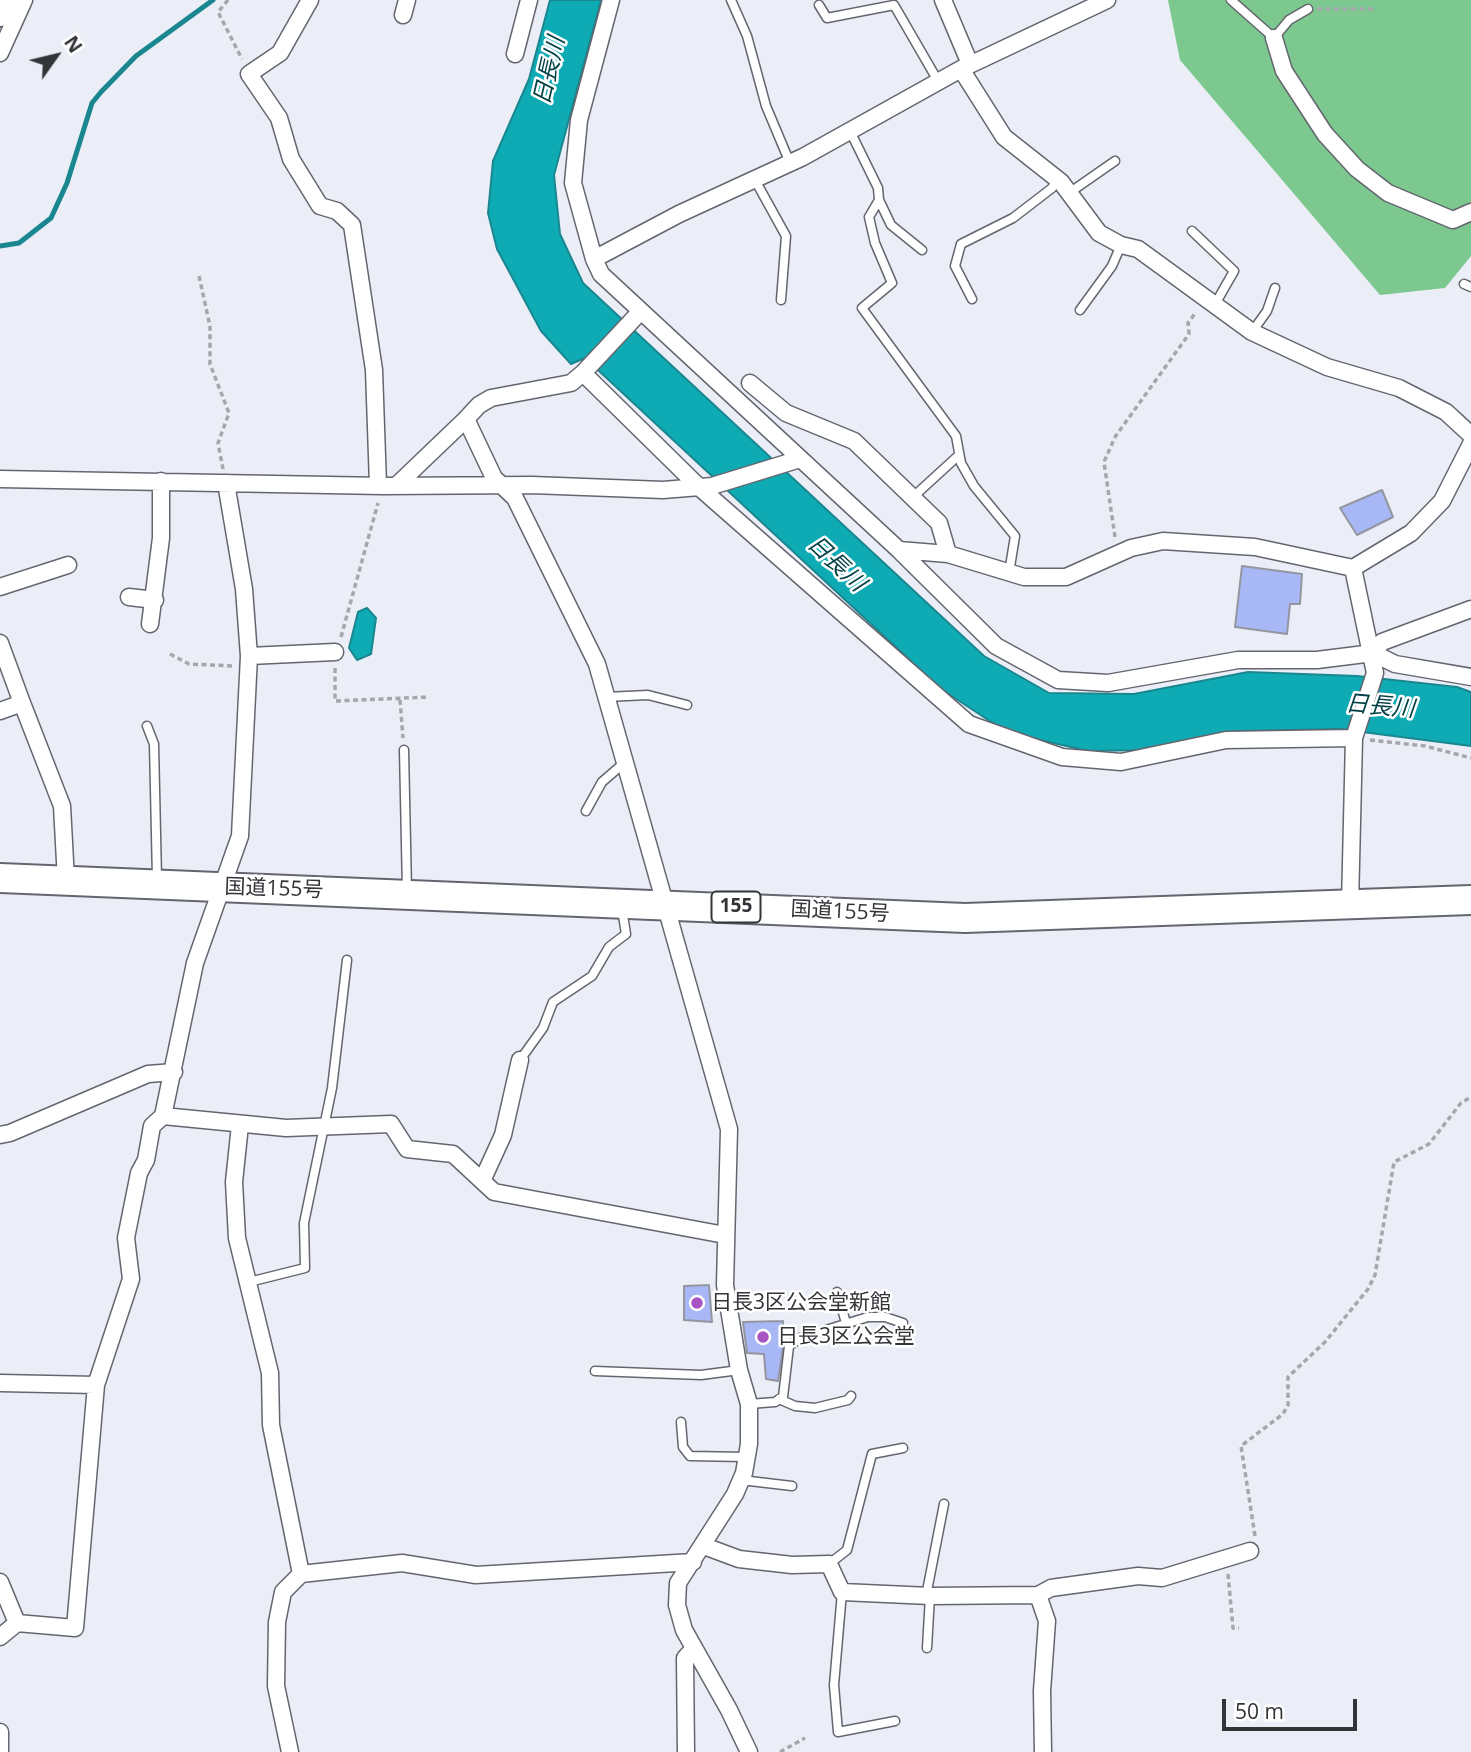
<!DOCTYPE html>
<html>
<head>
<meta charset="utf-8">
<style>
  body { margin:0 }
  #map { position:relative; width:1471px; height:1752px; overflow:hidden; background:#ebeef7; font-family:"Open Sans",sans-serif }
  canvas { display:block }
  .north { position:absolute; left:21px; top:21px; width:70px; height:70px; -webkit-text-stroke:5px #fff; paint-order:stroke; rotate:56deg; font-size:19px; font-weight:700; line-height:28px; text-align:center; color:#333438 }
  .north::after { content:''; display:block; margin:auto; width:24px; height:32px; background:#333438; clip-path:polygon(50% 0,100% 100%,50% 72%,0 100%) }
  .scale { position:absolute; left:1222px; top:1699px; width:135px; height:32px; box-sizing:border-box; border:4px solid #333438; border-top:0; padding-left:9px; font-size:21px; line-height:24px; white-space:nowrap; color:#333438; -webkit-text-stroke:5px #fff; paint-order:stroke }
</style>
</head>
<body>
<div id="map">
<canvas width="1471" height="1752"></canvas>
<div class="north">N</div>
<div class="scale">50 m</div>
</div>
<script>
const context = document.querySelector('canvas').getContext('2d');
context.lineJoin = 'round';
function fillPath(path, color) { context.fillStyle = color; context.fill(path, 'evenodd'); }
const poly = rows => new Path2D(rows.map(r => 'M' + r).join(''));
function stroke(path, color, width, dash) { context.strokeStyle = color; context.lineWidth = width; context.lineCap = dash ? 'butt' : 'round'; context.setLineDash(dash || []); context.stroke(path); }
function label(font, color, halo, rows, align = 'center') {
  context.font = font + ' "Open Sans","Noto Sans JP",sans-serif'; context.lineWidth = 5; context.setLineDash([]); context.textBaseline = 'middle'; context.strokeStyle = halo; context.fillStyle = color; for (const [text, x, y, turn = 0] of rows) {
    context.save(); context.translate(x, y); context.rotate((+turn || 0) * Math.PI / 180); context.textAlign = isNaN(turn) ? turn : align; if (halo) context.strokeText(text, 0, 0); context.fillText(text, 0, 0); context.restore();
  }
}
const forest = poly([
  [1168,0,1471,0,1471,256,1445,288,1380,295,1180,60]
]);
const water = poly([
  [550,0,601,0,554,175,560,234,583,283,984,656,1049,693,1134,694,1248,672,1357,676,1457,687,1471,692,1471,746,1339,729,1237,731,1147,750,1089,751,1008,733,941,689,585,358,571,364,541,331,497,249,488,213,493,161,529,79,550,0],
  [367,608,376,618,371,654,357,660,349,648,358,612,367,608]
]);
const stream = poly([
  [0,246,19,243,51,218,67,183,92,103,101,92,136,56,213,0]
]);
const building = poly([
  [1382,490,1393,517,1357,535,1340,508,1382,490],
  [1242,566,1302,574,1300,604,1290,604,1287,634,1235,627,1242,566],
  [709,1285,712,1322,684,1320,684,1286,709,1285],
  [783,1321,784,1342,778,1381,766,1379,764,1354,747,1353,743,1322,783,1321]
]);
const path = poly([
  [228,0,218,12,242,59],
  [1317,9,1373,9],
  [199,276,210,326,210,364,229,413,218,443,223,469],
  [1115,537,1104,462,1115,437,1189,334,1188,323,1196,312],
  [341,637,378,503],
  [170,654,189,664,232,666],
  [335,668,335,701,429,697],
  [400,700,403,738],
  [1370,740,1425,746,1471,758],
  [1255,1536,1241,1446,1283,1414,1288,1405,1288,1377,1325,1342,1368,1289,1375,1275,1394,1162,1429,1144,1461,1103,1471,1097],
  [1228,1574,1233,1628,1239,1628],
  [780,1752,805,1738]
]);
const service = poly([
  [731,0,747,36,766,106,790,163],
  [1231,0,1274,38,1289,20,1308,9],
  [819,5,827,18,894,5,938,81],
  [850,131,878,188,879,200,869,217,875,243,892,283,862,308,956,436,961,463,974,486,1015,536,1009,573],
  [755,180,786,236,781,300],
  [1069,193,1115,161],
  [879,200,891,225,922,250],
  [1192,231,1234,271,1214,306],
  [1464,284,1471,287],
  [972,299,955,266,961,244,1013,218,1052,188,1057,179],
  [1080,310,1112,266,1121,245],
  [1252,332,1267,311,1275,288],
  [913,497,959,455],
  [606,697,648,695,687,705],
  [147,726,154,744,157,879],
  [404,750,407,891],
  [586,811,602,782,624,763],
  [520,1060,543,1028,553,1002,592,976,609,947,626,934,622,909],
  [249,1282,305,1268,304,1223,332,1088,347,960],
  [837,1292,846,1323],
  [595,1371,701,1375,739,1370],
  [779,1399,795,1406,815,1408,848,1400,851,1396],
  [749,1404,775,1402,783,1397,789,1346,800,1338,868,1317,885,1317,903,1323],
  [681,1422,683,1447,690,1456,746,1457],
  [741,1480,792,1486],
  [829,1564,847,1550,872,1454,903,1448],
  [842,1592,834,1685,838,1732,895,1721],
  [926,1596,944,1504],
  [927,1648,930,1596]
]);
const minor = poly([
  [310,0,280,53,249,74,279,118,291,159,320,206,337,211,352,225,374,370,378,485],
  [943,0,970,64],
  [1107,0,961,69,803,157,679,214,594,259,601,274,899,550,948,554,1024,577,1066,577,1131,548,1163,541,1255,547,1353,568,1411,533,1442,501,1471,444],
  [403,15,407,0],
  [1274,38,1284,71,1325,134,1357,169,1388,193,1453,220,1471,212],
  [0,53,24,0],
  [515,54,529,0],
  [961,69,1004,137,1061,182,1099,233,1121,245,1138,249,1252,332,1327,367,1399,388,1446,412,1471,435],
  [594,259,573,183,579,120,611,0],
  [583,373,640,312],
  [750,383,786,413,854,441,939,523,948,554],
  [466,419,479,405,491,398,571,383,583,373,699,487,969,724,1062,757,1121,762,1226,740,1354,738],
  [0,479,383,486,532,485,663,490,712,486,800,459],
  [396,486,466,419,494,478,515,498,597,664,729,1129,725,1285,739,1370,749,1404,749,1444,744,1473,735,1494,678,1583,677,1605,684,1630,729,1710,749,1752],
  [899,550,996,646,1058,680,1108,683,1238,660,1317,660,1373,653,1395,664,1471,677],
  [0,587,68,565],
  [129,597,155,600],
  [150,624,161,538,161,481],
  [0,643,22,703],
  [1373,653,1382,642,1471,609],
  [249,656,335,652],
  [0,711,22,703,62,806,66,880],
  [1350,905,1354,738,1375,673,1353,568],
  [163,1116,286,1128,391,1124,407,1149,453,1154,494,1192,725,1235],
  [240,1125,234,1182,237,1238,270,1373,271,1425,301,1574],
  [0,1135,10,1133,148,1074,174,1072],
  [482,1181,503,1135,520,1060],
  [0,1383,96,1385],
  [704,1546,739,1559,792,1565,829,1564,842,1592,930,1596,1038,1595,1051,1588,1138,1576,1162,1578,1250,1551],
  [0,1582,17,1623],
  [1038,1595,1047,1621,1042,1691,1043,1752],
  [0,1637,17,1623,75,1628,96,1385,131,1279,126,1238,139,1173,146,1160,152,1126,163,1116,195,963,240,836,249,656,244,589,226,483],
  [0,1732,0,1752],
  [290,1752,276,1686,277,1622,283,1592,301,1574,402,1563,476,1575,693,1562],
  [686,1752,685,1658,694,1648]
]);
const trunk = poly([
  [0,12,5,0],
  [0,878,965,918,1471,900]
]);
const markers = [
  [697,1303,7,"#a954c3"],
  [763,1337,7,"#a954c3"]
];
const shields = [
  [736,907,49]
];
const shieldNames = [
  ["155",736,907]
];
const streetNames = [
  ["国道155号",274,889,2],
  ["国道155号",840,912,3]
];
const poiNames = [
  ["日長3区公会堂新館",711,1303],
  ["日長3区公会堂",777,1337]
];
const waterNames = [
  ["日長川",550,71,-77],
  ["日長川",836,564,43],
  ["日長川",1380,707,5]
];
fillPath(forest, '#7cc88e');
fillPath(water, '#0fabb5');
stroke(water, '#1a8790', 2);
stroke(stream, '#1a8790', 5);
fillPath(building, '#a8b7f5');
stroke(building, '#94969f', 2);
stroke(service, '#64666f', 11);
stroke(minor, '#64666f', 19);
stroke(trunk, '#64666f', 32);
stroke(path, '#a5a7ae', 3.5, [5, 3.5]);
stroke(service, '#fff', 8);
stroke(minor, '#fff', 16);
stroke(trunk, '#fff', 28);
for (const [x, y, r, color] of markers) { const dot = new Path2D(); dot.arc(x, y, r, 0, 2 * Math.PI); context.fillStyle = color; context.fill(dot); stroke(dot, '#fff', 2.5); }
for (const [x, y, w] of shields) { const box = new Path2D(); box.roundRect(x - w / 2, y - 15.5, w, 31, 5); context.fillStyle = '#fff'; context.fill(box); stroke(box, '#333438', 2); }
label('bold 19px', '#333438', null, shieldNames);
label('21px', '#333438', '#fff', streetNames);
label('21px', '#333438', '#fff', poiNames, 'left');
label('italic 23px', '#034146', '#fff', waterNames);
</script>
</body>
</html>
